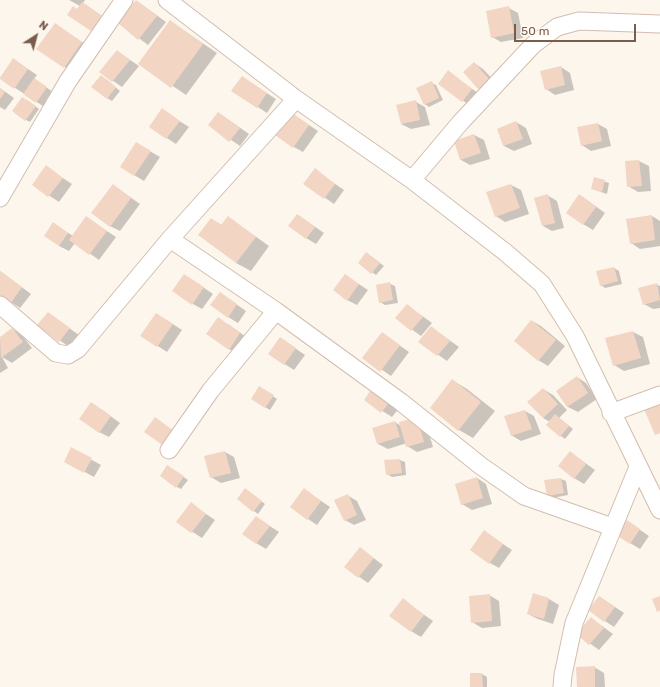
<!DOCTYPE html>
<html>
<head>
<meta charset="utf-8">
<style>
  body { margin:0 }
  #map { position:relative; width:660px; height:687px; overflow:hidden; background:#fdf6ec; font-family:Rubik,sans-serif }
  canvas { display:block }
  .north { position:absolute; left:16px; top:16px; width:40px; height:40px; -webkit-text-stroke:3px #fffaf3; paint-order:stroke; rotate:36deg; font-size:11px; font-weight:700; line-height:16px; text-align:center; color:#7a5c4d }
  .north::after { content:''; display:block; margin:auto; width:14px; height:18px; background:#7a5c4d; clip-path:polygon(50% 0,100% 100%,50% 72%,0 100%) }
  .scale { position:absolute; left:514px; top:24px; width:122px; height:18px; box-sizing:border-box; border:2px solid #7a5c4d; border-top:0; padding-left:5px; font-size:12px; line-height:14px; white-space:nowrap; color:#7a5c4d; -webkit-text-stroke:3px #fffaf3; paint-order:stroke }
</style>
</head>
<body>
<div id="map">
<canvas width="660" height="687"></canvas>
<div class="north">N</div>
<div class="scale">50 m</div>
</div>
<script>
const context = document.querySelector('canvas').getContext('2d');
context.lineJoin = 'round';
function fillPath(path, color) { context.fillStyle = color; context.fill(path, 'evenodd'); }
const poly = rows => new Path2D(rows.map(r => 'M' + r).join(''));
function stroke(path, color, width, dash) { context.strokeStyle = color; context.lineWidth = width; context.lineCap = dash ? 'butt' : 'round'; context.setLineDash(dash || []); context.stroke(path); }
const shadow = poly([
  [69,0,85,0,83,3,114,24,77,10,80,6],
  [137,1,166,22,148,45,119,23],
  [509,8,518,13,523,38,501,42,492,37],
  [170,21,217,53,186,95,139,63],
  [64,30,91,48,74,73,38,49],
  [117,51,139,66,122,87,100,72],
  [13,59,37,75,34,79,56,94,46,108,0,78],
  [474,63,483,69,498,85,488,94,479,88],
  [561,67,570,73,574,90,555,95,546,89],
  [448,72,481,95,472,107,439,84],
  [106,79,120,91,112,101,107,98],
  [251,83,276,99,267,113,233,91],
  [432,83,436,85,443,100,429,107,425,104],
  [0,88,14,98,5,110,0,107],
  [27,100,39,109,30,122,26,120],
  [416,102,425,107,430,125,411,129,401,124],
  [162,110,189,127,176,144,150,127],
  [219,113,249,134,240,146,209,125],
  [291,113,318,131,303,152,294,147],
  [516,122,526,128,532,144,514,151,504,146,498,129],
  [598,124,607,129,611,146,591,151,582,145],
  [474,135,484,140,490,159,470,165,461,160,455,141],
  [146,149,160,157,144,181,134,175],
  [639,161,649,166,651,191,638,192,628,186],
  [46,167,72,184,59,202,33,185],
  [315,170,344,190,334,204,305,184],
  [594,178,609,183,607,194,592,189],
  [113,185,140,204,120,231,110,226],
  [511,185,521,190,529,214,505,222,496,216],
  [547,195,557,201,564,228,552,231,543,226],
  [580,195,605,213,593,230,583,224],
  [298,215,324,233,316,244,306,238],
  [652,216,660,221,660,246,640,249,631,243],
  [228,217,269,246,251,271,236,263,211,219,222,225],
  [87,218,116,237,99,260,75,243,69,251,59,246,54,224,73,236],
  [371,256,384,266,376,275,359,263],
  [614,268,619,271,622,284,605,288,601,285],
  [0,271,31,294,20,308,0,295],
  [345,275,368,290,357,305,347,300],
  [194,281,213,294,202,309,193,304],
  [390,284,395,286,398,303,385,305,380,302,377,286],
  [656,284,660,286,660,308,653,309,644,304],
  [220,293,246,311,238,323,228,317],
  [407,305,432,323,421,336,396,318],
  [48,313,79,335,69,347,39,325],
  [165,319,182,330,167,352,141,335],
  [532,321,541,326,565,346,548,366,538,360],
  [228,324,249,339,239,355,229,349],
  [431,327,459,347,447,361,420,342],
  [12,329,22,335,32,348,12,363,2,357,8,368,0,373,0,338],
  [633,332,643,337,650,364,624,371,614,365],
  [382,333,409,352,391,376,363,357],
  [289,344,305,355,294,370,269,354],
  [577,377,586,383,597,399,578,412,568,407,557,391],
  [452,380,467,389,495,411,473,438,459,430],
  [373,389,400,407,392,417,365,400],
  [543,389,553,395,567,410,559,418,573,429,565,439,561,436,550,422,543,418],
  [264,390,277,399,270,410,265,407],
  [101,409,120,423,109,437,99,432],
  [525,411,534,416,541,434,521,441,511,435],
  [395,422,401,426,426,424,433,447,417,452,407,446,407,443,388,449,378,444],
  [72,449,101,465,94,477,65,461],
  [225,452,234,457,240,478,221,483,211,477],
  [570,452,595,470,584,484,574,478],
  [400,460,405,462,406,475,392,477,387,474,386,461],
  [172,469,188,480,181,489,177,487],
  [477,478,486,484,492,504,472,510,462,504],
  [561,479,566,481,568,495,552,498,548,495],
  [305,490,330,507,317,525,308,519],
  [250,492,265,504,258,514,238,499],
  [347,495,357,501,366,520,354,525,345,520],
  [191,504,215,520,202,538,177,522],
  [256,517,279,532,266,549,256,543],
  [627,521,649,536,640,549,630,543],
  [485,532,512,550,499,568,490,563],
  [360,548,383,565,368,583,345,567],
  [489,595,499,601,501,626,482,628,472,622],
  [533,595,549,599,559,605,553,624,538,619,528,614],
  [600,597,624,613,614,627,605,621],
  [403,600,433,621,421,637,411,631],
  [591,618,613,634,599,650,577,634],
  [594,667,604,673,605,687,578,687],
  [482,674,487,677,487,687,471,687]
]);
const building = poly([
  [136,0,157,16,138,40,118,23],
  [82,2,105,18,94,33,67,15,73,6,77,9],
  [509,6,514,33,491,38,486,11],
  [170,20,203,44,171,88,138,64],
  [55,23,82,42,64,68,36,49],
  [117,50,130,60,112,82,99,72],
  [13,58,28,69,14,89,0,79],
  [474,62,489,79,478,89,463,72],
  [561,66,565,85,545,90,540,71],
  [448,70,472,89,462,102,438,84],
  [101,75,116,87,107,99,91,87],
  [242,76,267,93,257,108,231,91],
  [34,78,47,87,36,103,23,94],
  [432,81,439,98,424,105,416,88],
  [0,88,5,92,0,99],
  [22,97,36,106,25,121,12,111],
  [416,100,420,120,401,124,396,105],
  [162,108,180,121,166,139,149,127],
  [218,112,240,128,229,142,208,125],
  [291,112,309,125,293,148,275,135],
  [516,121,523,139,503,146,497,129],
  [598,123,602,141,581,146,577,127],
  [474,134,481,153,460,160,454,141],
  [136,142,151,151,134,176,120,167],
  [639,160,642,186,627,187,625,161],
  [46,165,63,178,48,197,32,185],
  [315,168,335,184,324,199,303,184],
  [594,177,605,180,602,192,591,189],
  [113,184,131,198,110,227,91,213],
  [511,184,520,208,495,217,486,192],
  [548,194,555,223,542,226,534,198],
  [579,194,596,207,583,225,566,213],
  [297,214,315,227,306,239,288,226],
  [652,215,655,240,630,244,626,219],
  [86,216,107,231,89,255,69,240],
  [228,216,256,237,236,263,198,235,211,218,221,225],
  [53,222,68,233,59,246,44,236],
  [366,252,380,263,371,274,358,263],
  [614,267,618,281,600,286,596,271],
  [0,271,22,287,10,304,0,296],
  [184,274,204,287,192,305,172,291],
  [345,274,359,284,347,301,333,290],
  [390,282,393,300,379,303,376,285],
  [657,283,660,300,643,305,638,288],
  [220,292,237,304,228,318,210,305],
  [407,304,423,317,411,331,395,318],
  [48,312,70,328,59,342,37,325],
  [156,313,173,324,157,347,140,336],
  [218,317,240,333,229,350,206,334],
  [531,320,556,340,538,361,514,341],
  [431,326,450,341,437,356,418,342],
  [12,328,23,342,1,358,0,337],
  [633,331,641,358,613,366,605,338],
  [382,332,400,345,380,372,362,358],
  [280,337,296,348,284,365,268,354],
  [577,376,588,393,567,407,556,391],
  [452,379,481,402,458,431,430,408],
  [259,386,274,395,265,408,251,399],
  [373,387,391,400,381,413,364,400],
  [543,388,558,404,543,418,527,402],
  [660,401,660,433,655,435,644,409],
  [91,402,111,416,99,433,79,419],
  [525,410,532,429,511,436,504,416],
  [555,414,569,426,560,437,546,425],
  [155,417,174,431,164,446,144,432],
  [417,417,424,442,406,447,399,422],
  [395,421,400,437,377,444,372,428],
  [71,447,92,458,84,473,64,462],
  [225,451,231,473,210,478,204,456],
  [570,451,586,464,574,479,558,466],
  [400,459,402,473,386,475,384,460],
  [167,465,184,476,176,488,160,476],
  [477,477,483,498,461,505,455,484],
  [561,478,564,493,547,496,544,480],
  [245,488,262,501,253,512,237,499],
  [304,488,321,501,307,520,290,507],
  [348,494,357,515,344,521,334,500],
  [191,502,206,514,191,533,176,522],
  [256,516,270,526,256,544,242,534],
  [627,520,640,529,630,544,616,535],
  [484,530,503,544,489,564,470,550],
  [360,547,374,558,358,578,344,567],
  [533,593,549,598,544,619,527,614],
  [490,594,492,621,471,623,469,596],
  [599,596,615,607,604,622,588,610],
  [660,596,660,611,657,612,652,599],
  [403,598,424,615,411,632,389,616],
  [591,617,604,628,589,645,576,634],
  [595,666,595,687,577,687,576,667],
  [470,673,482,673,483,687,470,687]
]);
const street = poly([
  [167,0,296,99,412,180,505,252,542,284,575,336,660,510],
  [412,180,460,123,533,45,557,27,579,21,660,24],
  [0,198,68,81,124,0],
  [170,239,276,311,401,402,481,466,524,496,612,527],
  [0,305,56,353,68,355,78,349,170,239,296,99],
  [611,413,660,395],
  [169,450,211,390,276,311],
  [562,687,563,675,574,623,638,467]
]);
fillPath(shadow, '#0003');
fillPath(building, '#f3d5c3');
stroke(street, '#d1beb0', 19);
stroke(street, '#fff', 17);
</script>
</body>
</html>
